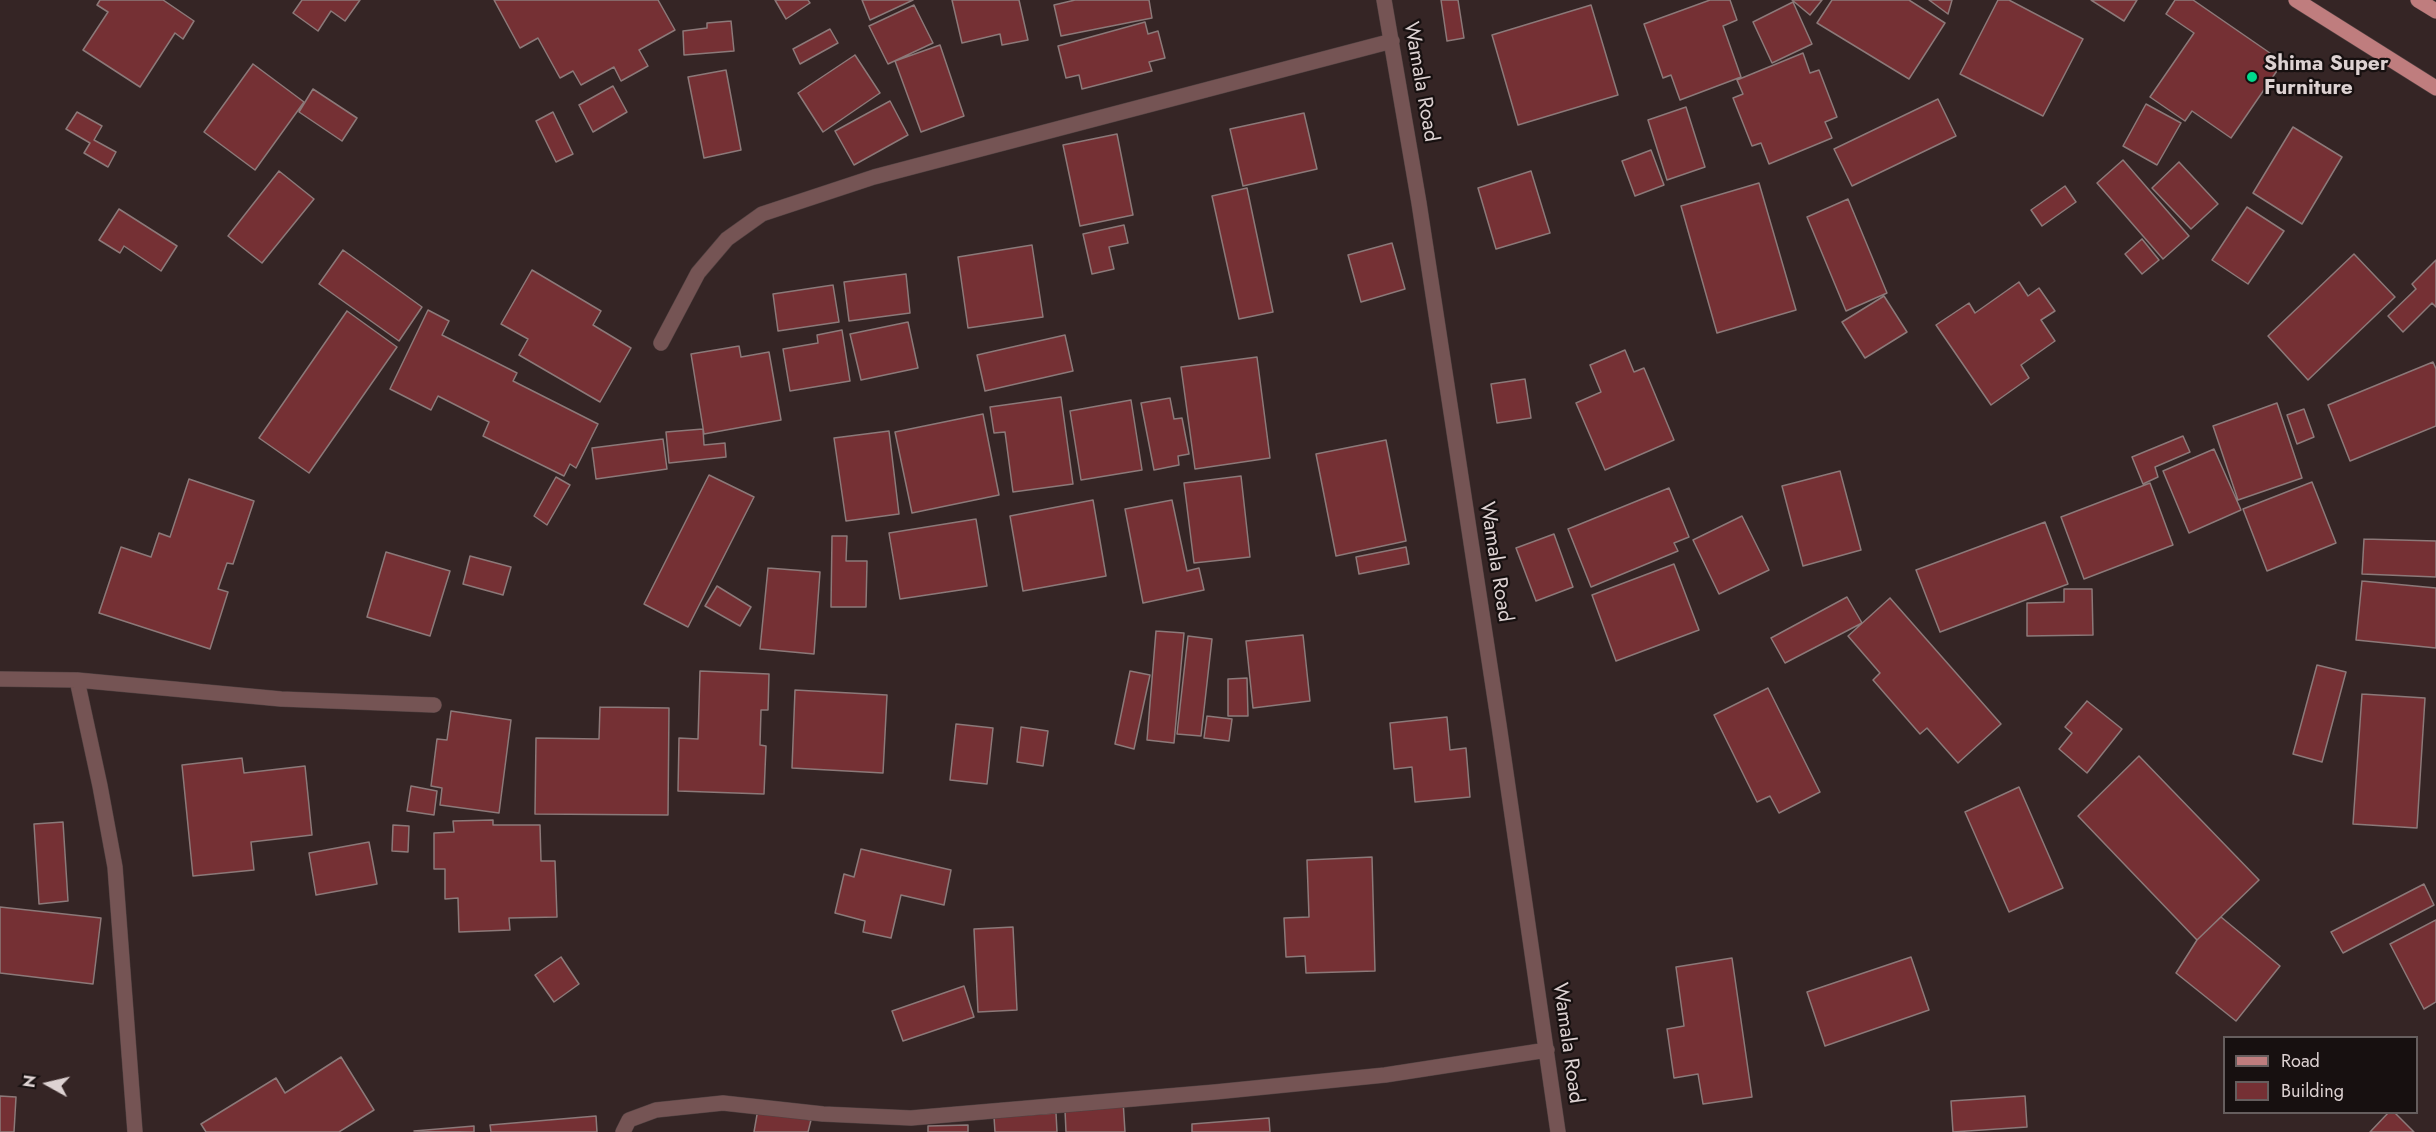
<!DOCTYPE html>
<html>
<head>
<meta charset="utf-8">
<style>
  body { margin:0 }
  #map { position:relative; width:2436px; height:1132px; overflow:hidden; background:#352525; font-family:Jost,sans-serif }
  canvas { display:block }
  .legend { position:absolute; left:2223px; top:1036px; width:195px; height:78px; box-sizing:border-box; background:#171010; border:2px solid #665e5e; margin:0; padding:8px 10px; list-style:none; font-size:18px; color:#ddd2d2 }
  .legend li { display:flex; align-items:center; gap:12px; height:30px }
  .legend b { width:30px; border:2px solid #665e5e }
  .north { position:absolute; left:18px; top:1054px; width:60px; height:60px; -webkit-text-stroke:4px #171010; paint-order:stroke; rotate:278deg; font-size:16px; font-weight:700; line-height:24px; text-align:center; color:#ddd2d2 }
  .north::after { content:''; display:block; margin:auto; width:21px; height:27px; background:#ddd2d2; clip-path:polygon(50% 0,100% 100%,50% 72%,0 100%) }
</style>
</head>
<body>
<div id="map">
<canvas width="2436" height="1132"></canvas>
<ul class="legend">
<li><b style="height:8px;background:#bf7d7e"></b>Road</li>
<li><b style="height:16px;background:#753034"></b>Building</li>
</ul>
<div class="north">N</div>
</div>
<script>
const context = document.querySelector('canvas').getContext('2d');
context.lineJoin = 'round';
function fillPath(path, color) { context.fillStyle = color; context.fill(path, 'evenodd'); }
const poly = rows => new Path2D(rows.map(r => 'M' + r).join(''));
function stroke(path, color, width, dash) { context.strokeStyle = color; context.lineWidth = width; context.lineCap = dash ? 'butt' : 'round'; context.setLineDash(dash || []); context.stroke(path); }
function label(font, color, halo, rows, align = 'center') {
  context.font = font + ' Jost,sans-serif'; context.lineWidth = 4.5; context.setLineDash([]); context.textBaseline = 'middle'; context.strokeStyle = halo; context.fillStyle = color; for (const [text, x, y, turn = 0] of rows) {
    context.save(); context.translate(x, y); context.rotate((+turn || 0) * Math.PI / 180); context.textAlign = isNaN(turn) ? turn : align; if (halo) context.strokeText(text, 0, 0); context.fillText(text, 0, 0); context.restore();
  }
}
const building = poly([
  [100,0,163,0,194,21,183,39,175,33,140,87,83,50,108,12,97,5,100,0],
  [302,0,360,0,345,21,331,11,318,31,293,13,302,0],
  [494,0,658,0,675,30,639,50,648,66,621,81,614,67,581,85,573,71,560,78,538,38,520,48,494,0],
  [775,0,808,0,810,3,786,19,775,0],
  [862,0,913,0,870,20,862,0],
  [952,0,1019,0,1028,40,1002,45,1000,34,962,43,952,0],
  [1075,0,1149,0,1152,18,1061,36,1054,5,1075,0],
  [1441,0,1458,0,1464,38,1447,41,1441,0],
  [1710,0,1730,0,1737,20,1723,26,1741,77,1680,100,1671,75,1663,78,1644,24,1710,0],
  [1792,0,1822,0,1810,15,1792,0],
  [1832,0,1909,0,1945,23,1909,79,1817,23,1832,0],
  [1929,0,1952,0,1948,14,1929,0],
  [1998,0,2009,0,2083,39,2043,116,1960,74,1998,0],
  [2091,0,2137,0,2124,21,2091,0],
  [2175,0,2193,0,2283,62,2231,138,2192,111,2185,121,2150,97,2194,33,2166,14,2175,0],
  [1793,2,1812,44,1772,63,1753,22,1793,2],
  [914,5,933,43,888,64,869,26,914,5],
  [1591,5,1618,95,1518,125,1492,35,1591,5],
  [731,21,734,51,684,55,683,31,707,28,707,23,731,21],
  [1145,22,1148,34,1158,31,1165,58,1149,62,1152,71,1082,89,1079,75,1066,78,1058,46,1145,22],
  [830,29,838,43,800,64,793,49,830,29],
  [940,45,964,116,921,132,895,61,940,45],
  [1803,53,1810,73,1819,70,1837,117,1825,122,1832,138,1769,164,1761,143,1752,146,1733,98,1743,94,1737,80,1803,53],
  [855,55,880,93,823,132,798,93,855,55],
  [253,64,304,102,255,170,204,132,253,64],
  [726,70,741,150,704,158,688,77,726,70],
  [613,86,627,112,593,132,579,105,613,86],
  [313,89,357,118,342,141,299,112,313,89],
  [1938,99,1956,136,1852,186,1834,149,1938,99],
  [890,101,908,135,854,165,835,131,890,101],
  [2146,104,2181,123,2157,165,2123,146,2146,104],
  [1686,107,1705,167,1667,180,1648,120,1686,107],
  [77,112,102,126,94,140,116,152,108,167,84,153,90,143,66,129,77,112],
  [553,112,573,154,556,162,536,121,553,112],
  [1304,113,1317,169,1243,186,1230,129,1304,113],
  [2293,127,2342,157,2302,224,2253,193,2293,127],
  [1117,134,1133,215,1080,226,1063,145,1117,134],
  [1651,150,1664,185,1635,196,1622,161,1651,150],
  [2123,160,2189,236,2163,259,2097,183,2123,160],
  [2179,162,2218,204,2191,229,2152,188,2179,162],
  [279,171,314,199,262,263,228,236,279,171],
  [1531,171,1550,233,1496,249,1478,188,1531,171],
  [1759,183,1796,310,1717,333,1681,206,1759,183],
  [2065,186,2076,202,2042,226,2031,210,2065,186],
  [1247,188,1273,312,1239,319,1212,196,1247,188],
  [1848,199,1887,293,1846,311,1807,217,1848,199],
  [2247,207,2284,231,2248,284,2212,260,2247,207],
  [119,209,177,246,161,271,124,246,120,253,99,240,119,209],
  [1124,225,1128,243,1109,247,1114,269,1092,274,1083,234,1124,225],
  [2142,239,2159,260,2142,274,2125,254,2142,239],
  [1392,243,1405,289,1361,302,1348,255,1392,243],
  [1032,245,1043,317,968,328,958,257,1032,245],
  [343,250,422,307,399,341,319,284,343,250],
  [2354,254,2395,297,2308,380,2268,336,2354,254],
  [2436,260,2436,307,2432,303,2403,332,2388,316,2416,289,2412,284,2436,260],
  [532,270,601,311,593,325,631,348,600,402,519,355,528,339,501,324,532,270],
  [906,274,910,313,849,321,844,282,906,274],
  [2019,282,2028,296,2039,288,2055,311,2041,320,2055,341,2021,365,2029,378,1991,405,1936,325,1969,303,1975,313,2019,282],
  [833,285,839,322,778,331,773,294,833,285],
  [1884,296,1907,332,1865,358,1842,322,1884,296],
  [428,310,449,321,442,335,517,373,513,381,598,424,576,468,570,464,564,476,483,436,489,422,438,396,431,410,390,389,428,310],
  [347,311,397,347,309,473,259,438,347,311],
  [908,322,918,368,861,380,850,334,908,322],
  [842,330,850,381,790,391,783,349,818,343,817,335,842,330],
  [1065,335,1073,371,985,391,977,355,1065,335],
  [739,346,741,357,769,352,781,420,704,434,691,354,739,346],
  [1625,350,1634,372,1644,368,1674,440,1605,470,1576,403,1601,392,1590,365,1625,350],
  [1257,357,1270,458,1195,469,1181,367,1257,357],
  [2433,362,2436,369,2436,426,2350,461,2328,405,2433,362],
  [1525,379,1531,418,1497,423,1491,384,1525,379],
  [1061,397,1073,484,1013,492,1005,432,994,433,990,407,1061,397],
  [1170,398,1174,419,1182,418,1189,454,1178,456,1179,465,1154,470,1141,403,1170,398],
  [1131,400,1142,470,1081,480,1070,411,1131,400],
  [2277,403,2302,478,2238,500,2213,426,2277,403],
  [2304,409,2314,437,2297,444,2287,415,2304,409],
  [983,414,999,495,912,513,895,432,983,414],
  [703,429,704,445,725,443,726,457,669,463,666,432,703,429],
  [889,431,899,514,846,521,834,438,889,431],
  [2183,436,2190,452,2155,467,2158,477,2143,484,2132,457,2183,436],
  [663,439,667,469,596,479,592,448,663,439],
  [1386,440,1406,541,1336,556,1316,454,1386,440],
  [2214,449,2241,510,2189,533,2163,471,2214,449],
  [1840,471,1861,550,1803,566,1782,486,1840,471],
  [709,475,754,497,688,627,644,604,709,475],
  [1241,476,1250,557,1194,563,1184,483,1241,476],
  [556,477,570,485,547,525,534,516,556,477],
  [189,479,254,501,233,564,227,563,218,589,228,592,210,649,99,613,121,547,151,557,159,533,170,537,189,479],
  [2312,482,2336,543,2267,571,2243,509,2312,482],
  [2150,483,2173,545,2084,579,2061,517,2150,483],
  [1669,488,1689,537,1674,543,1678,551,1591,587,1568,529,1669,488],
  [1093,500,1106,576,1023,591,1010,516,1093,500],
  [1172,500,1187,571,1199,568,1204,590,1143,603,1125,509,1172,500],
  [1742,516,1769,570,1719,594,1693,540,1742,516],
  [976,519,987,586,900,599,889,533,976,519],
  [2045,522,2068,584,1940,632,1916,570,2045,522],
  [1554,534,1573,587,1536,601,1516,548,1554,534],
  [832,536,847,536,846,561,867,561,866,607,831,607,832,536],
  [2364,539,2436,541,2436,577,2362,574,2364,539],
  [1406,547,1409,564,1359,574,1356,557,1406,547],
  [386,552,450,571,430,636,367,617,386,552],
  [470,556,511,567,503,595,463,584,470,556],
  [1674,564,1699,630,1616,661,1592,595,1674,564],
  [768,568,820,572,814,654,760,649,768,568],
  [2362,581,2436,588,2436,648,2356,640,2362,581],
  [717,586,751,607,740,626,705,606,717,586],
  [2064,589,2092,589,2093,635,2027,636,2027,603,2064,602,2064,589],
  [1847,597,1862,623,1785,663,1771,638,1847,597],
  [1890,598,2001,724,1958,763,1927,728,1920,734,1873,680,1880,673,1848,636,1890,598],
  [1156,631,1184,633,1174,743,1147,740,1156,631],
  [1303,635,1310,701,1253,708,1246,641,1303,635],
  [1188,636,1212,639,1201,736,1177,734,1188,636],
  [2317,665,2346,672,2322,762,2293,754,2317,665],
  [700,671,769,674,768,710,761,710,760,745,766,746,764,794,678,791,679,738,698,739,700,671],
  [1130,671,1150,675,1134,749,1115,744,1130,671],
  [1247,678,1248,716,1228,716,1228,679,1247,678],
  [1768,688,1820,792,1779,813,1770,796,1757,802,1714,715,1768,688],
  [795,690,887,695,883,773,792,768,795,690],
  [2362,694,2425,698,2417,828,2353,824,2362,694],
  [2087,701,2122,729,2087,773,2059,749,2072,733,2065,727,2087,701],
  [600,707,669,708,668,815,535,814,536,738,599,739,600,707],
  [451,711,511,720,499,813,440,805,442,788,431,786,437,739,447,740,451,711],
  [1207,716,1232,719,1229,741,1204,738,1207,716],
  [1447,717,1450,750,1466,748,1470,797,1415,802,1412,767,1394,769,1390,723,1447,717],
  [956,724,993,728,987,784,950,780,956,724],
  [1021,727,1048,731,1043,766,1017,762,1021,727],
  [2139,756,2259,880,2197,940,2078,816,2139,756],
  [242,758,244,773,305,766,312,835,251,842,254,870,193,876,182,765,242,758],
  [411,786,437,791,434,815,407,811,411,786],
  [2019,787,2063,888,2009,912,1965,812,2019,787],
  [493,820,493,825,540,825,541,861,555,861,557,917,509,918,510,930,459,932,458,898,445,899,445,869,434,869,434,833,454,832,453,821,493,820],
  [63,822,68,901,39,904,34,824,63,822],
  [393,825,409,826,408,852,392,851,393,825],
  [369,842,377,884,316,895,309,853,369,842],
  [861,849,951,870,944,905,901,895,891,938,863,932,865,921,835,913,844,874,854,877,861,849],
  [1372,857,1375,971,1306,973,1305,956,1286,957,1284,918,1309,917,1307,860,1372,857],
  [2424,884,2434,905,2343,953,2331,932,2424,884],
  [0,907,101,918,93,984,0,973,0,907],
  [2221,917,2280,966,2236,1021,2176,973,2197,940,2221,917],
  [2436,920,2436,1002,2424,1009,2390,944,2436,920],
  [1013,927,1017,1010,978,1012,974,929,1013,927],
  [561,957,579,984,554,1002,535,975,561,957],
  [1911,957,1929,1010,1825,1046,1807,992,1911,957],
  [1732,958,1752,1097,1703,1104,1698,1074,1674,1078,1667,1029,1684,1026,1676,967,1732,958],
  [964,986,974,1017,903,1041,892,1011,964,986],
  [341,1057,374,1110,339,1132,206,1132,201,1124,276,1078,285,1093,341,1057],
  [0,1096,16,1097,14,1132,0,1132,0,1096],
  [2025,1096,2027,1127,1953,1132,1951,1101,2025,1096],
  [1123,1100,1125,1132,1066,1132,1065,1110,1123,1100],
  [758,1109,811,1120,808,1132,754,1132,758,1109],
  [2389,1112,2394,1112,2414,1132,2370,1132,2389,1112],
  [1056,1113,1057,1132,995,1132,994,1117,1056,1113],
  [596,1116,597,1132,491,1132,490,1125,596,1116],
  [1269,1118,1270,1132,1192,1132,1192,1124,1269,1118],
  [968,1125,968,1132,928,1132,928,1126,968,1125],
  [474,1126,474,1132,414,1131,474,1126]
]);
const minor = poly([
  [1384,0,1419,203,1499,725,1558,1132],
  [661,343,698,273,727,239,762,214,874,177,1392,41],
  [0,679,77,680,100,786,115,867,135,1132],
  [77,680,281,699,434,705],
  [623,1132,629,1120,656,1110,723,1103,823,1114,911,1118,1215,1092,1385,1075,1547,1050]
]);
const major = poly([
  [2296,0,2436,88],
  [2418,0,2436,11]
]);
const markers = [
  [2252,77,6,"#00d98c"]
];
const poiNames = [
  ["Shima Super",2264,65],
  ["Furniture",2264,89]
];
const streetNames = [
  ["Wamala Road",1420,82,80],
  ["Wamala Road",1495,562,81],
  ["Wamala Road",1567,1043,82]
];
fillPath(building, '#753034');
stroke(building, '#8c7979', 1.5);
stroke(minor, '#504141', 16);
stroke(major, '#504141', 16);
stroke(minor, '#755454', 15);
stroke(major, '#bf7d7e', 15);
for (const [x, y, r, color] of markers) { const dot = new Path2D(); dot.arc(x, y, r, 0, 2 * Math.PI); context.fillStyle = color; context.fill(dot); stroke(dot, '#171010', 2); }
label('bold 21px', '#ddd2d2', '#171010', poiNames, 'left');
label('21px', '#ddd2d2', '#171010', streetNames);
</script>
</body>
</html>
